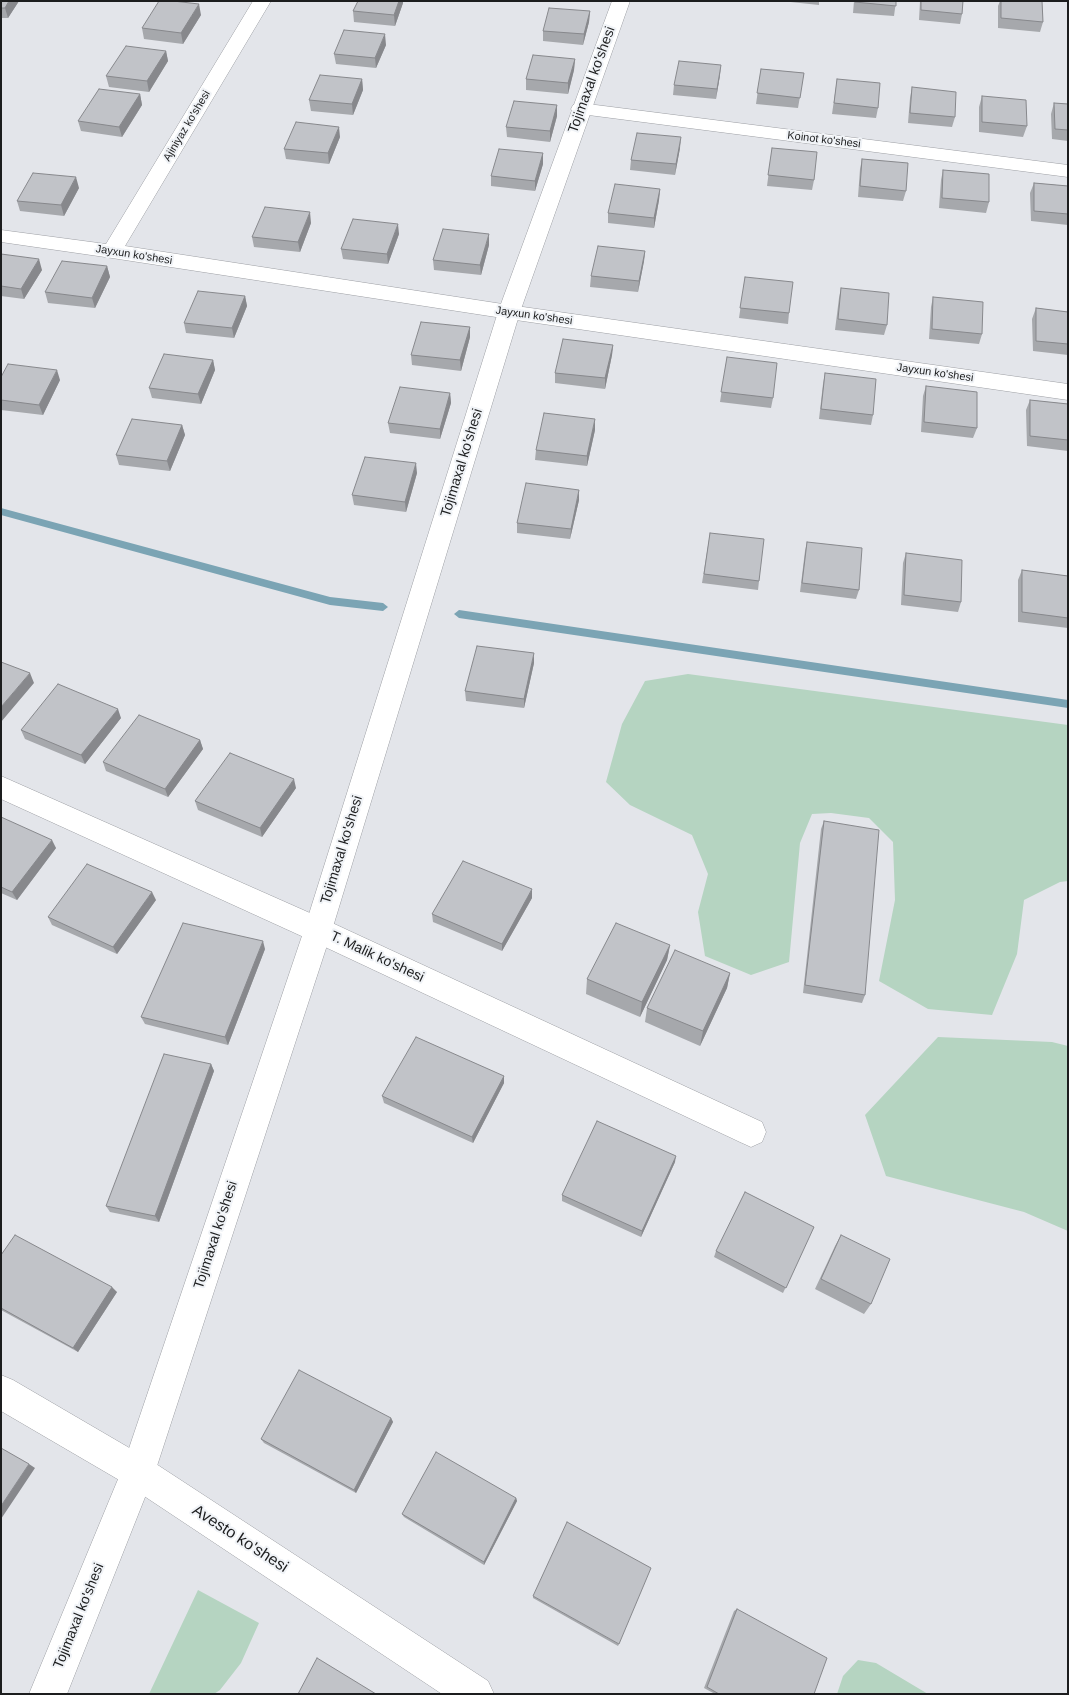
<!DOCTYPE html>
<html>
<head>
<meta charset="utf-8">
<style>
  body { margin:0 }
  #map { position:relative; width:1069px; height:1695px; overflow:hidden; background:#e3e5ea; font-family:Helvetica,sans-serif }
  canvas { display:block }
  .frame { position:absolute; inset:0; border:2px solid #1c1d1e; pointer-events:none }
</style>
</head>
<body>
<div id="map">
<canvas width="1069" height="1695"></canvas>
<div class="frame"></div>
</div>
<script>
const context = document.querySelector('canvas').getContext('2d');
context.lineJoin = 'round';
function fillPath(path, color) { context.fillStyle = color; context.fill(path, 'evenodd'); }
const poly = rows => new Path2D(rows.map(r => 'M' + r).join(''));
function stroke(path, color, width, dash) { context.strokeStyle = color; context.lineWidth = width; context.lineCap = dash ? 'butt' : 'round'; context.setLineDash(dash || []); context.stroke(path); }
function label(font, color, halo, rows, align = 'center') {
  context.font = font + ' Helvetica,sans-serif'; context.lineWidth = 4; context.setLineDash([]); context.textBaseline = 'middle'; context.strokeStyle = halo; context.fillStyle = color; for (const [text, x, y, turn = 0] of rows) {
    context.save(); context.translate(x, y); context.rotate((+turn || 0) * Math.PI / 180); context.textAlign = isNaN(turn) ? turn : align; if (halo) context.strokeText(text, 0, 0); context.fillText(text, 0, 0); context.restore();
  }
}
const green = poly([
  [688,674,1068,725,1068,881,1060,882,1024,900,1017,954,992,1015,928,1009,879,981,895,900,893,842,869,818,831,813,812,814,800,843,789,962,751,975,705,956,698,912,708,874,692,835,630,805,606,782,622,724,645,681],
  [938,1037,1052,1042,1068,1046,1068,1231,1024,1212,886,1176,865,1115],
  [198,1590,259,1623,241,1663,220,1690,214,1694,149,1694],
  [858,1660,876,1663,928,1694,837,1694,843,1676]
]);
const stream = poly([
  [1,508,330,597,383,603,388,607,383,611,330,605,1,515,1,508],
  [459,610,1068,700,1068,708,459,618,454,614,459,610]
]);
const minor = poly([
  [253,1,271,1,125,246,509,305,1068,384,1068,400,509,319,112,258,1,242,1,230,106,244,253,1],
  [580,103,1068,165,1068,177,573,113,571,109,573,105,580,103],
  [1,776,328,921,762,1122,766,1132,762,1142,751,1147,740,1142,308,939,1,799,1,776],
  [1,1375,13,1380,150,1460,488,1681,494,1694,442,1694,126,1484,1,1411,1,1375]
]);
const tertiary = poly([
  [612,1,630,1,520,312,332,930,155,1472,67,1694,29,1694,121,1472,304,930,498,312,612,1]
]);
const wall = poly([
  [1,1,19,1,8,18,1,18],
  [358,1,403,1,403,3,395,26,354,22,353,11],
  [781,1,819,1,819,5],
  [854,1,896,1,894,16,853,13],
  [920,1,963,1,962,14,960,24,919,20],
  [1000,1,1042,1,1043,22,1040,32,998,28,998,6],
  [590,11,589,22,583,45,543,41,543,31],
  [201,15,183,44,144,39,142,28],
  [386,45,376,68,336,64,334,54],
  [166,51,168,61,149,92,109,87,106,76],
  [575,59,574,70,568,94,526,90,526,79],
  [761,69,804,73,798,108,756,104],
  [720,75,716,99,673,95,674,85],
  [362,79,363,90,353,115,311,111,309,100],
  [837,79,878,108,876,118,832,114],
  [912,87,955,117,952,127,908,123,910,98],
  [140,94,142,105,122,137,81,131,78,121],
  [982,96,1027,126,1023,137,979,132,979,107],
  [1054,103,1068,104,1068,141,1052,139,1051,114],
  [557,105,557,116,550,142,507,137,506,127],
  [340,137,329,164,286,159,284,149],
  [680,148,675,175,630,170,631,160],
  [772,148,814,180,812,190,767,186],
  [543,153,543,164,535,191,491,186,491,176],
  [862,159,906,191,903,201,858,197,860,169],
  [943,170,989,202,986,213,939,208,941,180],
  [1034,183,1068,186,1068,225,1031,221,1030,193],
  [79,188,64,216,20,211,17,201],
  [660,189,659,200,654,228,608,223,608,213],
  [311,223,300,252,254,247,252,237],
  [399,234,388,264,343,259,341,249],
  [489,245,481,275,434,270,433,260],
  [645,251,644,261,638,292,590,287,591,276],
  [1,254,42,270,24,299,1,296],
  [107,266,110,277,95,308,48,303,45,292],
  [745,277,789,313,788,324,739,318],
  [841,288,887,325,884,335,835,330,839,298],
  [245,296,247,306,234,338,186,333,184,323],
  [933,297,982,334,979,344,929,339,931,307],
  [1036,308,1068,312,1068,355,1033,351,1032,319],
  [470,327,470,337,461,371,412,365,411,355],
  [613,345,612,355,605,389,555,383,555,373],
  [727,357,773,398,771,408,720,402],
  [213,360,215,370,201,404,152,398,149,388],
  [825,373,873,415,871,425,819,419,823,384],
  [1,377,60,380,43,415,1,410],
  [926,386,977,428,973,438,921,432,923,396],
  [450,393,451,403,440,439,390,433,388,423],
  [1030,400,1068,404,1068,451,1027,446,1026,410],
  [182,425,185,435,170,471,119,465,116,455],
  [595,430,587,466,535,460,536,450],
  [417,473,406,512,354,505,352,495],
  [579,500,570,539,517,533,517,523],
  [710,533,759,581,758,590,702,583],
  [807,542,859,590,856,599,800,592,805,551],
  [906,553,961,602,958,612,901,605,903,563],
  [1022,570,1068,576,1068,628,1018,622,1018,580],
  [534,663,524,708,466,701,465,691],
  [121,718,85,764,25,739,21,730],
  [200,740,203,749,168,797,106,771,103,762],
  [296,788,262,837,198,810,195,801],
  [1,817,56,848,17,900,1,893],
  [824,821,865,995,862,1003,803,993,821,829],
  [532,898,502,951,433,922,432,914],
  [156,900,117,954,52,925,48,917],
  [670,945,667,960,640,1017,586,994,587,979],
  [265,949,228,1045,145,1024,141,1017],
  [730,973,727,988,700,1046,645,1022,647,1008],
  [211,1064,214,1071,159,1222,110,1212,106,1206],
  [504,1076,504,1083,473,1143,384,1103,382,1096],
  [675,1162,641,1237,562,1201,562,1195],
  [814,1227,783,1293,714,1257,716,1251],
  [841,1235,871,1304,864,1314,815,1289,835,1246],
  [1,1255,117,1292,78,1352,1,1310],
  [391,1418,393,1422,356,1493,264,1443,261,1439],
  [516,1498,517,1501,484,1565,404,1517,402,1514],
  [533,1596,619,1644,618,1646,533,1598],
  [737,1609,814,1694,715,1694,704,1688,734,1611]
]);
const shadedWall = poly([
  [9,1,19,1,8,18,5,8],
  [399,1,403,1,403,3,395,26,394,15],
  [199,4,201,15,183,44,181,33],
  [590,11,589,22,583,45,584,34],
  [385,34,386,45,376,68,375,58],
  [166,51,168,61,149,92,147,81],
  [575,59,574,70,568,94,568,83],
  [721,65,720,75,716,99,717,89],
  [362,79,363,90,353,115,352,104],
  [140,94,142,105,122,137,119,127],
  [557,105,557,116,550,142,550,131],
  [339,127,340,137,329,164,328,153],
  [681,137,680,148,675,175,676,164],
  [543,153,543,164,535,191,535,181],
  [76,177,79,188,64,216,61,205],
  [660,189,659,200,654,228,654,218],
  [310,212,311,223,300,252,298,242],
  [398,224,399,234,388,264,387,254],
  [489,234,489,245,481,275,480,265],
  [645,251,644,261,638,292,639,281],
  [39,259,42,270,24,299,21,289],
  [107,266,110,277,95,308,92,298],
  [245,296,247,306,234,338,232,328],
  [470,327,470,337,461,371,460,360],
  [613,345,612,355,605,389,605,378],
  [213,360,215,370,201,404,198,394],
  [57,370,60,380,43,415,39,405],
  [450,393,451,403,440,439,440,429],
  [595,419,595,430,587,466,587,456],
  [182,425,185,435,170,471,167,461],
  [416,463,417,473,406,512,405,502],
  [579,490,579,500,570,539,571,529],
  [534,653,534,663,524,708,524,699],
  [30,673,34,683,1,722,1,707],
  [118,709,121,718,85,764,81,755],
  [200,740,203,749,168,797,165,789],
  [294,779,296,788,262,837,260,828],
  [52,840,56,848,17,900,12,892],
  [532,889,532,898,502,951,502,944],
  [152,892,156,900,117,954,113,947],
  [263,941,265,949,228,1045,225,1037],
  [670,945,667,960,640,1017,642,1002],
  [730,973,727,988,700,1046,703,1031],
  [211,1064,214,1071,159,1222,155,1216],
  [504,1076,504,1083,473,1143,472,1137],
  [676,1156,675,1162,641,1237,642,1231],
  [112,1287,117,1292,78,1352,73,1348],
  [391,1418,393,1422,356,1493,354,1490],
  [29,1464,35,1468,1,1519,1,1506],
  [516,1498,517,1501,484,1565,484,1562]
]);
const building = poly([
  [1,1,9,1,5,8,1,8,1,1],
  [159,1,173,1,199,4,181,33,142,28,159,1],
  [358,1,399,1,394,15,353,11,358,1],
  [855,1,896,1,896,6,855,2,855,1],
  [921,1,963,1,962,14,921,10,921,1],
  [1001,1,1042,1,1043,22,1001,18,1001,1],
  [549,8,590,11,584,34,543,31,549,8],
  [344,30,385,34,375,58,334,54,344,30],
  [126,46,166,51,147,81,106,76,126,46],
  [533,55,575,59,568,83,526,79,533,55],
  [679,61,721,65,717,89,674,85,679,61],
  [761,69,804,73,800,98,757,93,761,69],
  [320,75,362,79,352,104,309,100,320,75],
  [837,79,880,83,878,108,834,103,837,79],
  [912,87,956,92,955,117,910,113,912,87],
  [99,89,140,94,119,127,78,121,99,89],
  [982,96,1026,100,1027,126,982,122,982,96],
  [514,101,557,105,550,131,506,127,514,101],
  [1054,103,1068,104,1068,130,1055,129,1054,103],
  [296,122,339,127,328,153,284,149,296,122],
  [637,133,681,137,676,164,631,160,637,133],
  [772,148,817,152,814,180,768,175,772,148],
  [499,149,543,153,535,181,491,176,499,149],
  [862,159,908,163,906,191,860,186,862,159],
  [943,170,989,174,989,202,942,198,943,170],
  [33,173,76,177,61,205,17,201,33,173],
  [1034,183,1068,186,1068,214,1034,211,1034,183],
  [615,184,660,189,654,218,608,213,615,184],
  [265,207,310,212,298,242,252,237,265,207],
  [353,219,398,224,387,254,341,249,353,219],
  [443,229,489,234,480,265,433,260,443,229],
  [598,246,645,251,639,281,591,276,598,246],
  [1,254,39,259,21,289,1,286,1,254],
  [62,261,107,266,92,298,45,292,62,261],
  [745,277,793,282,789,313,740,308,745,277],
  [841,288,889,293,887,325,838,319,841,288],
  [198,291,245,296,232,328,184,323,198,291],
  [933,297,983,302,982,334,932,329,933,297],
  [1036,308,1068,312,1068,344,1036,341,1036,308],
  [421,322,470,327,460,360,411,355,421,322],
  [563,339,613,345,605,378,555,373,563,339],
  [164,354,213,360,198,394,149,388,164,354],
  [727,357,777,363,773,398,721,392,727,357],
  [8,364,57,370,39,405,1,400,1,377,8,364],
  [825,373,876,379,873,415,821,409,825,373],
  [926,386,977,392,977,428,924,422,926,386],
  [400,387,450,393,440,429,388,423,400,387],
  [1030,400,1068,404,1068,440,1030,436,1030,400],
  [544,413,595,419,587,456,536,450,544,413],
  [132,419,182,425,167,461,116,455,132,419],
  [365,457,416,463,405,502,352,495,365,457],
  [526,483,579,490,571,529,517,523,526,483],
  [710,533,764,539,759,581,704,574,710,533],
  [807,542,862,548,859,590,802,583,807,542],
  [906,553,962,560,961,602,904,595,906,553],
  [1022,570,1068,576,1068,618,1022,612,1022,570],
  [477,646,534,653,524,699,465,691,477,646],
  [1,662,30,673,1,707,1,662],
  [58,684,118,709,81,755,21,730,58,684],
  [139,715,200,740,165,789,103,762,139,715],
  [230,753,294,779,260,828,195,801,230,753],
  [1,817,52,840,12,892,1,887,1,817],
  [824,821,879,830,865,995,805,985,824,821],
  [463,861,532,889,502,944,432,914,463,861],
  [87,864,152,892,113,947,48,917,87,864],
  [183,923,263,941,225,1037,141,1017,183,923],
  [616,923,670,945,642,1002,587,979,616,923],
  [675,950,730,973,703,1031,647,1008,675,950],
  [416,1037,504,1076,472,1137,382,1096,416,1037],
  [164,1054,211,1064,155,1216,106,1206,164,1054],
  [597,1121,676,1156,642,1231,562,1195,597,1121],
  [745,1192,814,1227,786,1288,716,1251,745,1192],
  [15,1235,112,1287,73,1348,1,1308,1,1255,15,1235],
  [841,1235,890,1259,871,1304,821,1279,841,1235],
  [299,1370,391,1418,354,1490,261,1439,299,1370],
  [1,1448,29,1464,1,1506,1,1448],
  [436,1452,516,1498,484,1562,402,1514,436,1452],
  [567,1522,651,1568,619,1644,533,1596,567,1522],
  [737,1609,827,1658,814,1694,719,1694,707,1687,737,1609],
  [317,1658,376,1694,298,1694,317,1658]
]);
const farStreetnames = [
  ["Ajiniyaz ko'shesi",187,126,-59],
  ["Koinot ko'shesi",824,140,7],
  ["Jayxun ko'shesi",134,255,9],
  ["Jayxun ko'shesi",534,316,8],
  ["Jayxun ko'shesi",935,373,8]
];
const streetNames = [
  ["Tojimaxal ko'shesi",592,80,-70],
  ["Tojimaxal ko'shesi",462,463,-73],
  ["Tojimaxal ko'shesi",342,850,-73],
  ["T. Malik ko'shesi",377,957,25],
  ["Tojimaxal ko'shesi",216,1235,-72],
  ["Tojimaxal ko'shesi",79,1616,-68]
];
const nearStreetnames = [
  ["Avesto ko'shesi",240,1539,33]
];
fillPath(green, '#b5d4c1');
fillPath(stream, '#7ba4b4');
stroke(minor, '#9d9fa4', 1);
stroke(tertiary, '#9d9fa4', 1);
fillPath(minor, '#fff');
fillPath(tertiary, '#fff');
fillPath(wall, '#a6a8ac');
fillPath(shadedWall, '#87888c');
fillPath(building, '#c1c3c8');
stroke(building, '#87888c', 1);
label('11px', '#1c1d1e', '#f0f3f7', farStreetnames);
label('14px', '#1c1d1e', '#f0f3f7', streetNames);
label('16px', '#1c1d1e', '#f0f3f7', nearStreetnames);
</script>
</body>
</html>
